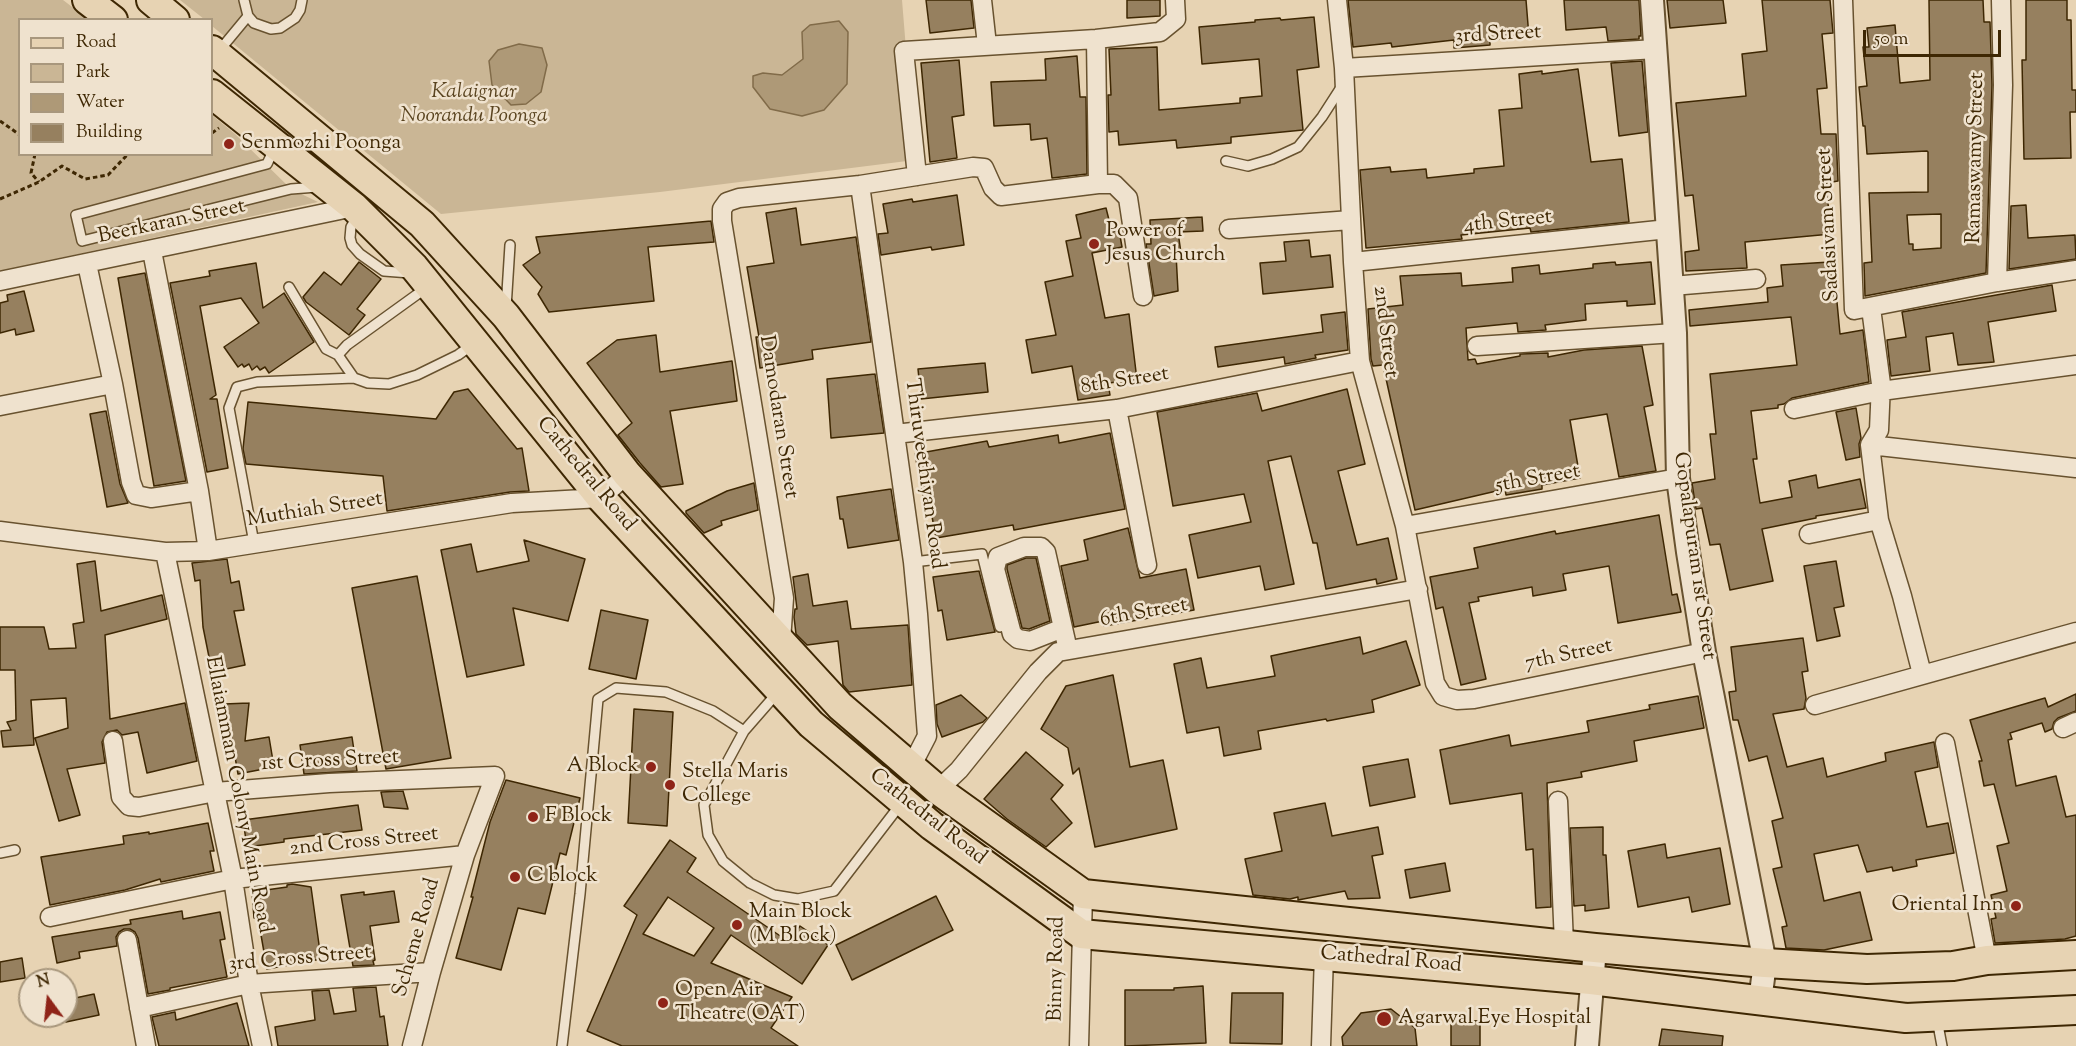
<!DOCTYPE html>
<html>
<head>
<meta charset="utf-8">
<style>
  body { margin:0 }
  #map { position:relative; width:2076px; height:1046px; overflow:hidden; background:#e7d3b3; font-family:"Sorts Mill Goudy",serif }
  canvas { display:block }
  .legend { position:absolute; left:18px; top:18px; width:195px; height:138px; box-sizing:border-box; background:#efe2ce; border:2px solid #a8977d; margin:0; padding:8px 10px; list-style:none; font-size:18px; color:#3e2703 }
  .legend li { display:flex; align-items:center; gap:12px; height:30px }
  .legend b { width:30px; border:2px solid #a8977d }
  .north { position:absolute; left:18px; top:968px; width:60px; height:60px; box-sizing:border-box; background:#efe2ce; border:2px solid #a8977d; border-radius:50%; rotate:345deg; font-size:16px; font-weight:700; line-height:24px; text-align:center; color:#3e2703 }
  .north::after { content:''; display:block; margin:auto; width:21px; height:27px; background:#8f2418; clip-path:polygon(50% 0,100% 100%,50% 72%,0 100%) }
  .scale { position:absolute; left:1863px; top:30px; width:138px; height:27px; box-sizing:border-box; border:3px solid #3e2703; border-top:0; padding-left:8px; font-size:18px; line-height:21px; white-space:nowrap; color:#3e2703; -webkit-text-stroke:4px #efe2ce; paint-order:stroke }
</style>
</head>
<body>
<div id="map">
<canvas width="2076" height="1046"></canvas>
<ul class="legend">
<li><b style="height:8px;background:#e7d3b3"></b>Road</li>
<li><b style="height:16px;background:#cab695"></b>Park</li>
<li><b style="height:16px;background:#ae9977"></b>Water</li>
<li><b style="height:16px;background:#96805f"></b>Building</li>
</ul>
<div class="north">N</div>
<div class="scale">50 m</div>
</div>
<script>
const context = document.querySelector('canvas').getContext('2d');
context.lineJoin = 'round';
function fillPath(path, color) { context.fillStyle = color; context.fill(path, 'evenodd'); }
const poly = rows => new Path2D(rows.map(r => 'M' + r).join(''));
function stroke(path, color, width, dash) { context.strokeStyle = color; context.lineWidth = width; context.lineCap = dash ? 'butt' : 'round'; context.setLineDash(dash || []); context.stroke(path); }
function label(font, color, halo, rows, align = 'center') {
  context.font = font + ' "Sorts Mill Goudy",serif'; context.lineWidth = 5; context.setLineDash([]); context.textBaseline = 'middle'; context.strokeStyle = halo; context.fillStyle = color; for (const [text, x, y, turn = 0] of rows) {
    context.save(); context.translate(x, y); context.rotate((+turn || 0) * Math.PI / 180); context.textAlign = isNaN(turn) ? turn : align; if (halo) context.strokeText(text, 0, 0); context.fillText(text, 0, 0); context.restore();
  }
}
const green = poly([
  [0,0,63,0,88,19,20,20,20,154,212,154,212,115,235,134,291,189,318,202,0,271],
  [180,0,902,0,915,160,660,192,441,214,212,26,212,20,204,19]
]);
const water = poly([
  [839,21,848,32,847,84,824,110,802,116,770,109,753,87,753,76,763,73,782,75,803,59,802,32,810,25,839,21],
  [519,44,542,48,547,65,541,92,526,104,511,105,492,85,489,61,498,50,519,44]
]);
const building = poly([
  [926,0,971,0,974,28,930,33,926,0],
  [1127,0,1160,0,1160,16,1127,18,1127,0],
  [1348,0,1526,0,1529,37,1490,40,1490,45,1454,48,1454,40,1392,47,1391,43,1353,47,1348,0],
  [1564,0,1639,0,1641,36,1639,36,1639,39,1608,41,1606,27,1566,30,1564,0],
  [1667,0,1723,0,1726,23,1670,28,1667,0],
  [1762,0,1830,0,1833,33,1822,34,1827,88,1817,89,1821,134,1836,134,1838,181,1826,183,1831,234,1745,242,1747,268,1686,271,1685,252,1699,250,1693,195,1685,196,1676,103,1746,96,1742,54,1767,51,1762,0],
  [1929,0,1983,0,1984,22,1990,22,1992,85,1986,273,1865,296,1864,263,1872,262,1869,193,1928,192,1928,152,1927,151,1867,154,1865,126,1863,126,1859,87,1867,86,1863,47,1869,47,1867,28,1895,25,1900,83,1930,80,1929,0],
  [1941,214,1941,248,1913,250,1913,244,1909,244,1907,215,1941,214],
  [2026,0,2067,0,2067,20,2071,20,2072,90,2076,90,2076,112,2070,112,2071,158,2024,159,2022,60,2026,60,2026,0],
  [1314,17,1319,67,1297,70,1303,130,1231,137,1231,143,1177,148,1176,140,1119,145,1118,131,1109,132,1108,95,1111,95,1109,49,1157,47,1159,110,1240,103,1240,98,1262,96,1259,59,1202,64,1199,27,1255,22,1255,20,1280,18,1281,20,1314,17],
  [1077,56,1080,97,1086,97,1087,174,1052,178,1047,138,1031,140,1030,124,994,126,991,82,1046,80,1045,59,1077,56],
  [959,60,964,115,952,117,957,158,930,162,921,63,959,60],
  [1642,61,1648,132,1619,136,1611,63,1642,61],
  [1578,69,1591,162,1622,159,1629,222,1531,232,1530,228,1461,235,1462,239,1366,248,1360,170,1390,167,1391,172,1426,169,1427,178,1474,173,1474,169,1504,166,1499,110,1522,108,1519,74,1542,71,1542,74,1578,69],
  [957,195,964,245,932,250,931,247,881,255,878,234,888,233,883,204,912,199,913,202,957,195],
  [2026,205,2028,238,2075,235,2076,259,2009,269,2011,206,2026,205],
  [796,208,801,245,856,237,871,342,812,350,813,359,760,368,756,337,759,337,747,267,774,263,766,213,796,208],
  [1106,208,1112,232,1119,230,1122,247,1092,253,1105,318,1129,314,1137,380,1108,383,1110,395,1078,400,1072,366,1032,373,1026,340,1056,335,1045,282,1073,276,1066,241,1081,238,1076,215,1106,208],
  [1202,217,1203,231,1178,232,1181,253,1176,254,1178,291,1154,296,1146,244,1151,244,1150,220,1202,217],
  [711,221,714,242,648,247,654,301,549,312,538,294,542,287,523,265,540,253,536,237,711,221],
  [1309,240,1311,257,1330,255,1333,287,1263,294,1260,263,1286,261,1284,242,1309,240],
  [359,262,381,279,357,309,365,315,349,335,306,302,303,297,324,272,341,285,359,262],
  [1615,262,1616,265,1651,262,1655,304,1627,306,1627,301,1585,304,1586,320,1545,325,1546,330,1518,332,1517,323,1466,328,1468,360,1475,359,1477,364,1520,356,1520,354,1548,353,1548,357,1584,350,1642,346,1653,405,1644,407,1656,471,1619,477,1607,414,1570,420,1580,478,1542,485,1542,489,1506,495,1505,489,1415,510,1383,365,1373,366,1371,359,1368,309,1403,305,1400,276,1461,273,1462,286,1513,282,1512,268,1539,265,1540,274,1593,268,1593,264,1615,262],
  [1830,262,1832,281,1835,281,1840,334,1863,330,1869,382,1792,398,1784,404,1778,405,1778,408,1751,411,1757,459,1753,459,1760,503,1792,497,1789,481,1816,475,1818,488,1860,479,1866,508,1816,516,1816,518,1762,529,1773,581,1730,590,1720,544,1710,545,1702,508,1696,509,1692,483,1715,479,1710,434,1716,434,1710,374,1797,365,1791,317,1690,326,1689,310,1768,302,1767,288,1783,286,1781,265,1830,262],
  [256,263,263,308,284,293,314,342,269,373,265,367,260,370,257,366,252,370,249,364,244,367,242,364,238,367,224,347,259,323,241,298,200,306,216,395,210,399,217,399,228,468,207,472,170,283,210,276,209,271,256,263],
  [145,273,186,481,154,486,118,278,145,273],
  [2052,285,2056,311,1988,322,1994,362,1958,365,1953,333,1926,337,1930,371,1891,376,1887,340,1906,337,1902,312,2052,285],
  [24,291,34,331,16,335,15,329,0,333,0,303,8,301,7,295,24,291],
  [1345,312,1348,350,1315,355,1316,358,1285,364,1284,357,1218,367,1215,347,1323,332,1321,315,1345,312],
  [656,335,660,372,732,361,737,401,670,411,683,484,661,487,640,463,618,435,632,423,587,363,617,340,656,335],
  [985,363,988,392,921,399,918,369,985,363],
  [875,374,884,433,831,438,827,379,875,374],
  [468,389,517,449,522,448,529,491,510,492,387,511,383,476,246,464,243,449,248,402,436,419,454,392,468,389],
  [1347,389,1365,464,1338,471,1357,545,1388,538,1397,579,1377,584,1376,579,1326,589,1317,543,1313,543,1291,456,1268,461,1294,584,1265,590,1260,566,1198,578,1189,535,1251,522,1244,494,1173,506,1157,412,1257,393,1262,411,1347,389],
  [1856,408,1861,438,1859,444,1860,457,1846,460,1836,412,1856,408],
  [106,411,120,484,128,503,107,507,90,414,106,411],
  [1110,433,1125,509,1014,530,1013,525,936,538,928,495,923,496,915,454,987,441,989,447,1058,435,1059,443,1110,433],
  [754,483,758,510,721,521,722,525,704,533,686,513,686,511,727,491,754,483],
  [891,489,899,540,848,548,843,519,840,519,837,497,891,489],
  [1659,515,1672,595,1677,594,1681,612,1618,623,1609,566,1563,574,1566,590,1533,596,1532,587,1478,597,1479,601,1469,603,1486,679,1461,685,1443,607,1436,609,1430,577,1478,568,1474,548,1555,531,1556,534,1659,515],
  [1128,528,1140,578,1186,569,1194,610,1104,626,1103,621,1074,627,1061,566,1088,560,1084,540,1128,528],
  [524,540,585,559,568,621,513,608,524,665,467,677,441,550,471,544,477,572,529,561,524,540],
  [1026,558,1036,558,1050,621,1029,629,1022,628,1007,569,1007,565,1026,558],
  [227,559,231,583,239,581,244,610,234,611,245,665,212,672,203,627,200,580,195,581,192,563,227,559],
  [95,561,101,611,162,595,167,619,105,635,110,719,185,703,197,761,147,773,138,732,122,735,117,730,107,732,102,742,105,763,67,769,80,815,59,821,35,738,68,728,66,698,31,700,34,745,3,747,1,731,11,730,7,722,16,720,15,670,0,670,0,627,44,627,49,649,76,648,73,624,84,622,77,564,95,561],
  [1836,561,1844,606,1834,608,1840,636,1817,641,1804,566,1836,561],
  [979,571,995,632,947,640,942,610,938,611,933,577,979,571],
  [808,574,813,606,847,601,851,629,908,625,912,685,849,692,843,685,838,641,807,645,796,634,794,617,795,609,797,609,793,577,808,574],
  [417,576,451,758,386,769,352,588,417,576],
  [601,610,648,620,636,679,589,669,601,610],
  [1360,637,1363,654,1406,641,1420,685,1372,700,1374,712,1327,721,1326,719,1258,731,1261,749,1224,756,1219,727,1187,733,1174,664,1201,658,1207,688,1275,676,1271,656,1360,637],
  [1803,638,1808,671,1802,672,1806,698,1804,709,1773,714,1787,767,1823,758,1827,777,1886,761,1885,753,1934,742,1938,767,1915,772,1927,827,1948,823,1954,853,1916,860,1917,866,1893,871,1892,867,1867,872,1858,845,1814,854,1824,901,1860,892,1872,940,1824,950,1786,948,1782,927,1787,926,1773,869,1782,867,1772,821,1783,818,1767,756,1749,761,1738,720,1733,720,1729,692,1736,691,1731,647,1803,638],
  [1113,675,1130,767,1163,760,1177,829,1095,847,1079,768,1073,774,1068,748,1041,729,1066,686,1113,675],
  [2076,694,2076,711,2058,718,2054,722,2052,729,2045,732,2042,723,2010,733,2012,739,2008,740,2016,786,2056,776,2066,817,2076,815,2076,936,2065,939,1995,943,1991,919,1996,918,1991,895,2007,891,1997,846,2009,843,1994,784,1984,786,1979,761,1982,761,1970,720,2045,698,2048,707,2076,694],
  [961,695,987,718,983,722,942,737,937,724,936,705,961,695],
  [1698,696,1704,728,1634,741,1637,761,1581,772,1582,777,1547,783,1551,907,1536,908,1533,849,1526,850,1522,793,1450,804,1440,750,1509,735,1511,746,1589,732,1587,721,1650,709,1649,705,1698,696],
  [249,703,245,741,269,737,274,767,238,774,229,722,222,723,224,704,249,703],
  [634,709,673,712,667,826,628,823,634,709],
  [352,737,357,771,304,774,300,745,352,737],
  [1026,752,1063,785,1051,799,1072,823,1046,847,1007,819,984,799,1026,752],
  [1408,759,1415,797,1370,806,1363,767,1408,759],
  [506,780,580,798,566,855,560,853,545,914,518,908,501,970,456,958,473,897,471,897,490,822,506,780],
  [403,791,408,809,384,807,381,792,403,791],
  [1325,803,1332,836,1378,827,1383,854,1372,856,1380,898,1348,899,1345,891,1298,900,1298,897,1290,899,1253,895,1245,859,1282,851,1274,813,1325,803],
  [358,805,362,830,284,839,284,842,247,847,243,820,358,805],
  [208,823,214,851,210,851,214,871,161,882,160,879,125,890,50,905,41,857,124,844,123,836,149,832,149,834,208,823],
  [1603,827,1603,855,1606,855,1609,908,1585,911,1585,905,1574,906,1570,828,1603,827],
  [670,840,696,858,687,872,789,942,800,926,828,945,802,984,731,935,711,963,792,997,771,1028,798,1046,622,1046,587,1031,637,915,624,906,670,840],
  [668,897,714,928,694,956,643,934,668,897],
  [1665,844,1667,858,1720,848,1730,904,1692,912,1689,897,1638,907,1628,851,1665,844],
  [1445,863,1450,891,1410,898,1405,870,1445,863],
  [292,884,311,887,321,959,267,969,258,918,254,918,252,892,287,887,287,885,292,884],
  [394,891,399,922,370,926,375,960,373,961,374,965,353,966,341,895,364,892,364,895,394,891],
  [936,896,953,930,852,980,836,945,936,896],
  [182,911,183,919,220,912,225,939,220,940,227,977,170,988,170,990,148,994,138,938,135,932,130,929,124,929,119,932,116,937,117,946,79,952,80,958,57,963,52,937,131,924,130,920,182,911],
  [22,958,25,978,0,982,0,962,22,958],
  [1203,986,1206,1043,1125,1046,1125,990,1174,990,1174,988,1203,986],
  [376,987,380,1017,384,1016,388,1046,278,1046,275,1027,315,1020,312,991,329,990,334,1014,356,1011,353,988,376,987],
  [1232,993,1283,993,1282,1044,1230,1043,1232,993],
  [94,994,99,1015,66,1022,66,1000,94,994],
  [237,1003,249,1046,159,1046,152,1017,175,1012,176,1020,237,1003],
  [1391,1009,1415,1028,1417,1046,1343,1046,1342,1037,1361,1013,1391,1009],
  [1451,1020,1480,1021,1480,1046,1451,1046,1451,1020],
  [1662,1029,1723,1036,1722,1046,1659,1046,1662,1029]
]);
const path = poly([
  [0,121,20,135],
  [212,133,219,128],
  [35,154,31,173,39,182],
  [0,199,39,182,62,166,85,179,108,175,128,154]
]);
const service = poly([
  [244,0,248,16,254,23,271,29,280,28,295,18,300,10,302,0],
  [219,51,248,16],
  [274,149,267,164,76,215,82,241,291,189,317,187],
  [1226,161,1248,166,1272,159,1298,147,1322,117,1342,86],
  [358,215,351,227,350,238,352,245,360,254,384,271,410,273],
  [289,287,326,349,338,355,354,378],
  [506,308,510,245],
  [338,355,347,345,426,288],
  [254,543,229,408,237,387,257,382,354,378,368,383,389,384,417,375,458,355,472,345],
  [913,562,982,554,1000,627],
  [744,731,704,805,708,835,723,861,750,883,774,895,798,899,834,891,900,805],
  [0,853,15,850],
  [562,1046,580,894,598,699,616,688,666,692,713,711,744,731,778,692],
  [1942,1046,1939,1030,1943,1020]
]);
const minor = poly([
  [982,0,987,45],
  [1337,0,1344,68,1353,262,1360,361,1405,526,1435,683,1443,696,1457,700,1474,699,1704,652],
  [1843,0,1854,310,1997,282,2076,270],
  [1096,39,1098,184],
  [1344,68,1656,49],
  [917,176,904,51,1096,39,1160,32,1176,19,1175,0],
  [860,185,913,562,918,614,927,736,911,767],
  [1229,229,1351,220],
  [152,251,199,491,208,551],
  [1353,262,1668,229],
  [0,281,354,207],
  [1997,282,2003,85,2001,0],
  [1672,286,1756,279],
  [1871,308,1881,384,1879,430,1870,445,1879,520,1902,596,1922,674],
  [1477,346,1675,333],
  [113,384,131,482,136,495,151,498,199,491],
  [0,406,113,384,87,264],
  [1117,409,1147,565],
  [1794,409,1881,391,2076,365],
  [895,434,1117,409,1360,361],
  [1870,445,2076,468],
  [1405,526,1678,478],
  [0,531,165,552,208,551,512,503,601,498,627,474],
  [1809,534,1879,520],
  [165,552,233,879,249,984,262,1046],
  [1063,628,1030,641,1018,639,1012,634,995,569,998,557,1024,547,1041,547,1046,552,1063,628,1068,650],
  [781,641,784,598,722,221,722,209,727,202,739,198,860,185,973,167,984,168,993,188,1001,196,1098,184,1114,184,1128,198,1143,296],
  [1815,705,2076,632],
  [2063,728,2076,722],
  [113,741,121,797,129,806,139,807,215,792,329,783,495,776,465,855,431,972,412,1046],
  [1945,743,1987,960],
  [938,790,959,770,1038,672,1058,652,1418,589],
  [1558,801,1564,944],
  [50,917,233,879,465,855],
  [127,940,146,1046],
  [139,1008,249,984,431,972],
  [1079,1046,1083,894],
  [1321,1046,1324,955]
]);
const tertiary = poly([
  [1652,0,1675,333,1678,478,1688,552,1704,652,1765,963,1760,1001],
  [1587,1046,1595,948]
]);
const primary = poly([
  [87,0,113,20],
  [151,0,175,20],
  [212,50,422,224,506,316,627,474,840,706,938,790,1083,894,1595,948,1765,963,1867,969,1953,966,1987,960,2076,955],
  [212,94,354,207,414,267,601,498,811,724,932,826,1081,934,1591,980,1906,1018,2076,1010]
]);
const markers = [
  [229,144,6,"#8f2418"],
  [1094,244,6,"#8f2418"],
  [651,767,6,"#8f2418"],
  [670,785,6,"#8f2418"],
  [533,817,6,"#8f2418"],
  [515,877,6,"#8f2418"],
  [2016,906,6,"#8f2418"],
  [737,925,6,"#8f2418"],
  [663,1003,6,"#8f2418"],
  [1384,1019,8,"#8f2418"]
];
const streetNames = [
  ["3rd Street",1498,36,-3],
  ["Ramaswamy Street",1977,158,-89],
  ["Beerkaran Street",172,223,-12],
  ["4th Street",1508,223,-6],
  ["Sadasivam Street",1830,225,-93],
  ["2nd Street",1384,332,83],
  ["8th Street",1125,382,-9],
  ["Damodaran Street",777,417,81],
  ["Thiruveethiyan Road",923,474,82],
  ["Cathedral Road",585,475,50],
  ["5th Street",1538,480,-10],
  ["Muthiah Street",315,511,-9],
  ["Gopalapuram 1st Street",1693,556,82],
  ["6th Street",1144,614,-10],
  ["7th Street",1569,656,-12],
  ["1st Cross Street",330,762,-3],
  ["Ellaiamman Colony Main Road",237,795,79],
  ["Cathedral Road",927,818,38],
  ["2nd Cross Street",364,843,-6],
  ["Scheme Road",418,938,-74],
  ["3rd Cross Street",300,960,-5],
  ["Cathedral Road",1391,961,5],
  ["Binny Road",1058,969,-89]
];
const parkNames = [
  ["Kalaignar",474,93],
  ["Noorandu Poonga",474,117]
];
const poiNames = [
  ["Senmozhi Poonga",241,144],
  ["Power of",1106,232],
  ["Jesus Church",1106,256],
  ["A Block",639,767,"right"],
  ["Stella Maris",682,773],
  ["College",682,797],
  ["F Block",545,817],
  ["C block",527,877],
  ["Oriental Inn",2004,906,"right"],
  ["Main Block",749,913],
  ["(M Block)",749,937],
  ["Open Air",675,991],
  ["Theatre(OAT)",675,1015],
  ["Agarwal Eye Hospital",1398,1019]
];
fillPath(green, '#cab695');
fillPath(water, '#ae9977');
stroke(water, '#816b49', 1.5);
fillPath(building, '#96805f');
stroke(building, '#3e2703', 1.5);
stroke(service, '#68522f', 12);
stroke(minor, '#68522f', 21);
stroke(tertiary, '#68522f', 26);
stroke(primary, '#3e2703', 32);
stroke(path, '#3e2703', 3, [4.5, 3]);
stroke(service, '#efe2ce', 9);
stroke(minor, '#efe2ce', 18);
stroke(tertiary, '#efe2ce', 22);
stroke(primary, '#e7d3b3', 28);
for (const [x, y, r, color] of markers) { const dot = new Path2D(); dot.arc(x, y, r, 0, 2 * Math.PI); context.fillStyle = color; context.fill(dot); stroke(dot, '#efe2ce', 2); }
label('21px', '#3e2703', '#efe2ce', streetNames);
label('italic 21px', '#5a4420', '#efe2ce', parkNames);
label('21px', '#3e2703', '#efe2ce', poiNames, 'left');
</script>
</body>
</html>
